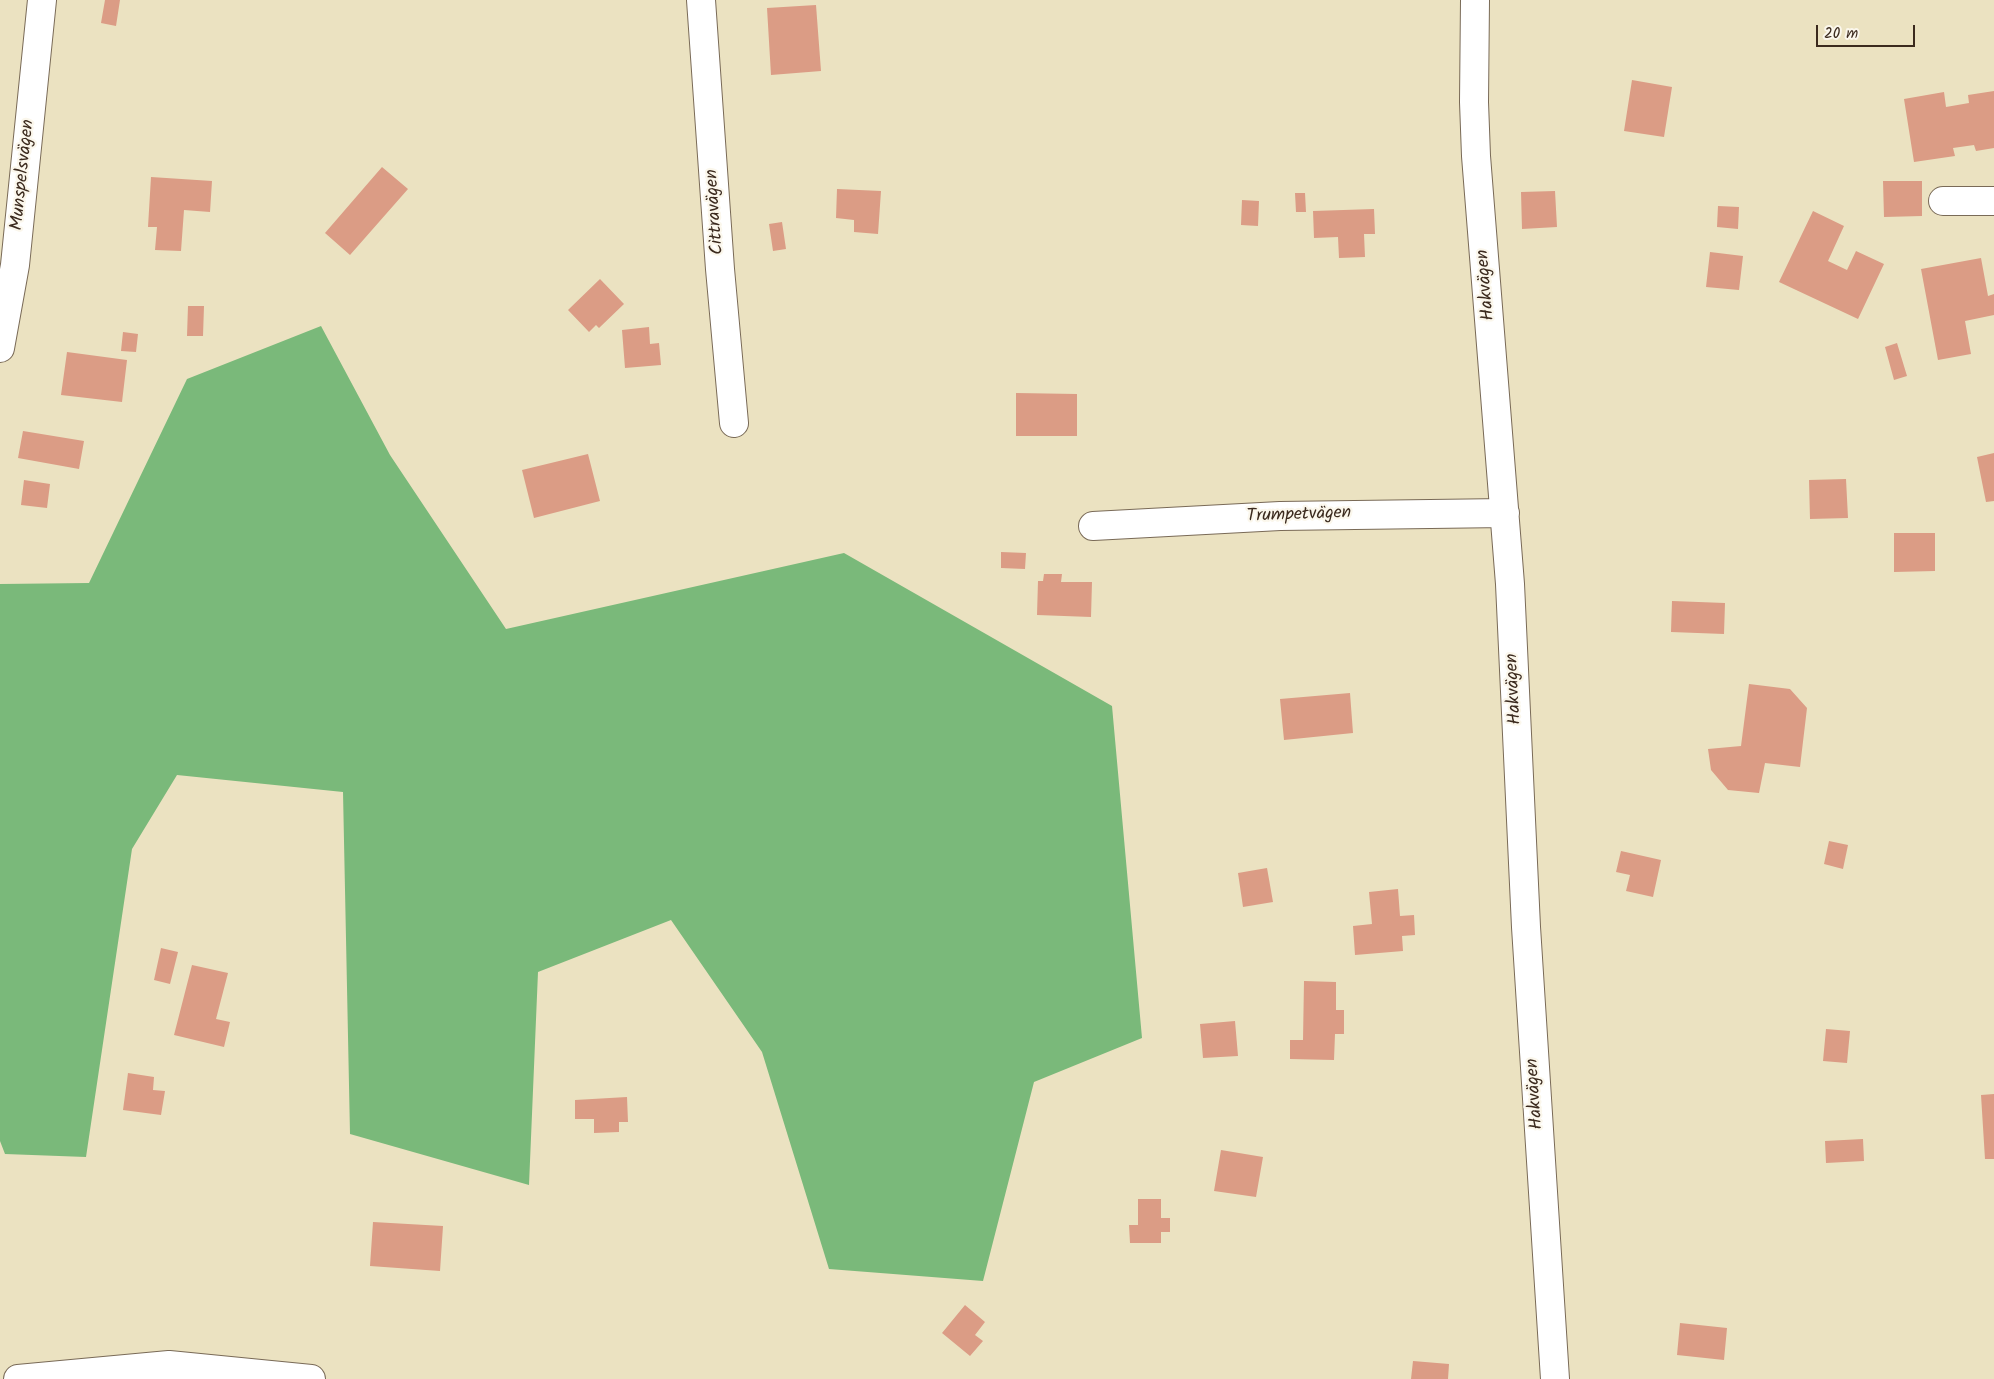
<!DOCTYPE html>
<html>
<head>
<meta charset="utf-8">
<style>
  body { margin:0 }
  #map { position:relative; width:1994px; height:1379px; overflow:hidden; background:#ebe2c1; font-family:Kalam,sans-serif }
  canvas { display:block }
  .scale { position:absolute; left:1816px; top:25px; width:99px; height:22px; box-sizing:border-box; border:2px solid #3b2a1e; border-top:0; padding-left:6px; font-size:15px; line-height:18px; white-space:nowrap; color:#3b2a1e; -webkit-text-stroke:4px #fbf7ec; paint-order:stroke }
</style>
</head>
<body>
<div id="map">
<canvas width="1994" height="1379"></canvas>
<div class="scale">20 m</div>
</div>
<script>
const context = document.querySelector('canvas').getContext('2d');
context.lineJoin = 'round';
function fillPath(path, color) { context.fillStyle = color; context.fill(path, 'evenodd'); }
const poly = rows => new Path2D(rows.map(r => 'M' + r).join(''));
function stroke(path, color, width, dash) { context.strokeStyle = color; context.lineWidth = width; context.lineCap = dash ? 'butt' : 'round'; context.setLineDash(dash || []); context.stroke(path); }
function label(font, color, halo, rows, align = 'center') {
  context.font = font + ' Kalam,sans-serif'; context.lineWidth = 4.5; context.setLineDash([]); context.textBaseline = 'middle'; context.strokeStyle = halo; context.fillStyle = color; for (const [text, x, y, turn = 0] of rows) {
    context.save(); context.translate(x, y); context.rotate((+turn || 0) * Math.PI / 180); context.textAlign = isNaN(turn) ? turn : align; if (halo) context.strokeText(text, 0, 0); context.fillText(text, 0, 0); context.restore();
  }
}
const forest = poly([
  [321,326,390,455,506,629,844,553,1112,706,1142,1038,1034,1082,983,1281,829,1269,762,1052,671,920,538,972,529,1185,350,1134,343,792,177,775,132,849,86,1157,5,1154,0,1141,0,584,89,583,187,379]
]);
const building = poly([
  [105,0,120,0,116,26,101,23],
  [816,5,821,71,771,75,767,8],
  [1632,80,1672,87,1664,137,1624,131],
  [1994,91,1994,148,1976,151,1974,145,1953,148,1955,156,1914,162,1904,99,1944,92,1946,107,1969,103,1968,95],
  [382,167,408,189,350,255,325,233],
  [151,177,212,181,210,212,184,210,181,251,155,250,157,227,148,227],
  [1883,181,1922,181,1922,216,1884,217],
  [837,189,881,191,878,234,854,232,854,220,836,218],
  [1555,191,1557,227,1522,229,1521,192],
  [1295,193,1305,193,1306,212,1296,212],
  [1242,200,1259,201,1258,226,1241,225],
  [1718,206,1739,207,1738,229,1717,227],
  [1374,209,1375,234,1364,234,1365,257,1339,258,1338,237,1314,238,1313,211],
  [1813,211,1844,226,1828,261,1847,270,1856,251,1884,264,1858,319,1779,282],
  [782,222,786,249,773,251,769,224],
  [1710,252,1743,256,1739,290,1706,287],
  [1981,258,1988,296,1994,294,1994,315,1965,321,1971,354,1938,360,1921,269],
  [600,279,624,304,599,328,596,325,589,332,568,310],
  [188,306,204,306,203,336,187,336],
  [649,327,650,344,659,343,661,365,625,368,622,330],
  [123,332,138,334,136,352,121,351],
  [1897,343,1907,376,1894,380,1885,347],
  [67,352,127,360,122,402,61,395],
  [1016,393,1077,394,1077,436,1016,436],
  [23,431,84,441,79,469,18,458],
  [1994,453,1994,501,1986,502,1977,457],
  [588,454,600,501,534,518,522,470],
  [1846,479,1848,518,1810,519,1809,480],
  [24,480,50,484,47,508,21,505],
  [1894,533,1935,533,1935,571,1894,572],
  [1001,552,1026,553,1025,569,1001,568],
  [1044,574,1062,574,1061,582,1092,582,1091,617,1037,615,1038,581,1043,581],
  [1672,601,1725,603,1724,634,1671,632],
  [1749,684,1790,689,1807,708,1800,767,1765,763,1759,793,1728,790,1711,770,1708,749,1741,746],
  [1350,693,1353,733,1284,740,1280,699],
  [1829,841,1848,845,1843,869,1824,864],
  [1621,851,1661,860,1653,897,1626,891,1630,875,1616,872],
  [1267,868,1273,902,1243,907,1238,873],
  [1398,889,1400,916,1414,915,1415,935,1402,936,1403,951,1355,955,1353,926,1372,924,1369,892],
  [161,948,178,952,170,984,154,980],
  [192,965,228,973,216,1019,230,1022,224,1047,174,1035],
  [1304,981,1336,982,1336,1010,1344,1010,1344,1034,1335,1034,1334,1060,1290,1059,1290,1040,1303,1040],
  [1235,1021,1238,1056,1203,1058,1200,1024],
  [1826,1029,1850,1031,1847,1063,1823,1061],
  [128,1073,154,1077,153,1090,165,1091,161,1115,123,1110],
  [1994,1094,1994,1159,1985,1159,1981,1095],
  [627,1097,628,1122,619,1122,619,1132,594,1133,594,1119,575,1119,575,1100],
  [1863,1139,1864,1161,1826,1163,1825,1141],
  [1221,1150,1263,1157,1256,1197,1214,1191],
  [1138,1199,1161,1199,1161,1218,1170,1218,1170,1232,1161,1232,1161,1243,1130,1243,1129,1225,1138,1225],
  [373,1222,443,1226,440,1271,370,1266],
  [965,1305,985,1322,975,1335,983,1341,970,1356,942,1333],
  [1680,1323,1727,1328,1724,1360,1677,1355],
  [1413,1361,1449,1364,1448,1379,1411,1379]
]);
const minor = poly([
  [701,0,720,269,734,423],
  [1475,0,1474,102,1476,156,1510,584,1526,927,1555,1379],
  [1943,201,1994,201],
  [0,348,15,265,42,0],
  [1093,526,1280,516,1505,513],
  [18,1379,169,1365,311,1379]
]);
const streetNames = [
  ["Munspelsvägen",24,175,-84],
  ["Cittravägen",716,212,-94],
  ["Hakvägen",1487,285,-95],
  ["Trumpetvägen",1299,516,-2],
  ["Hakvägen",1515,689,-93],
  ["Hakvägen",1536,1094,-94]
];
fillPath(forest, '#7ab97a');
fillPath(building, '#db9c85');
stroke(minor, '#796a57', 30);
stroke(minor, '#fff', 28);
label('18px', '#3b2a1e', '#fbf7ec', streetNames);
</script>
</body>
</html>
